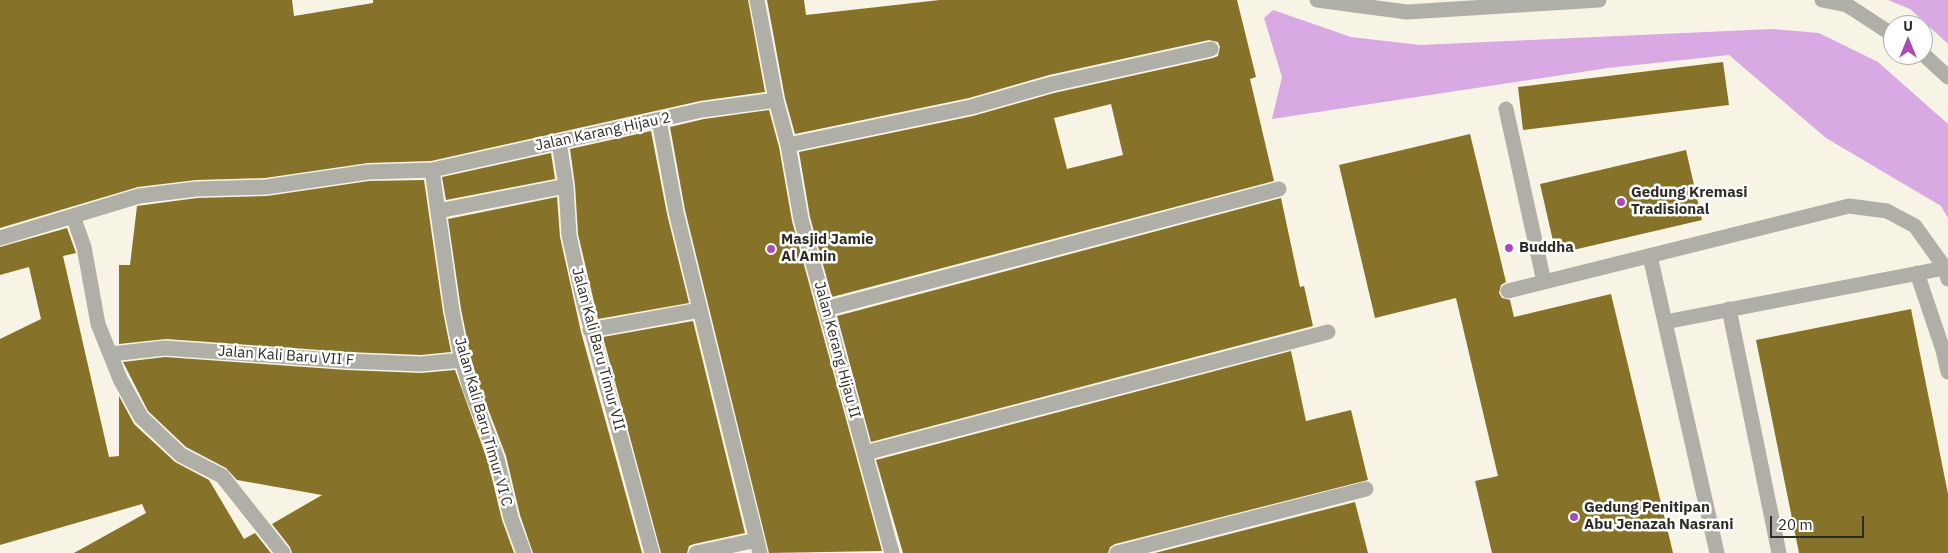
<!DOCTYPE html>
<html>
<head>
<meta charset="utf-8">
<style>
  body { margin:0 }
  #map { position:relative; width:1948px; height:553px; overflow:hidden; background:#f8f4e5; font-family:"IBM Plex Sans",sans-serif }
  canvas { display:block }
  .north { position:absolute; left:1883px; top:15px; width:50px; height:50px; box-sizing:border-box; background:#fff; border:1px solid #ababa9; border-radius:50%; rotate:0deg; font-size:14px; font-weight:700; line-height:20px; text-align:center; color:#2e2c27 }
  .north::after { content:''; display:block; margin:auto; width:18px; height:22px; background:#a54cb8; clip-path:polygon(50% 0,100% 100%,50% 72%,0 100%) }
  .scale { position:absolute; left:1770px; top:516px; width:94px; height:22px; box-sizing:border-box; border:2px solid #2e2c27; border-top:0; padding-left:6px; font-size:15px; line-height:18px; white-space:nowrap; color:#2e2c27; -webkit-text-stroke:4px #fff; paint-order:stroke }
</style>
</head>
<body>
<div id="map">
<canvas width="1948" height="553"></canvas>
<div class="north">U</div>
<div class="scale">20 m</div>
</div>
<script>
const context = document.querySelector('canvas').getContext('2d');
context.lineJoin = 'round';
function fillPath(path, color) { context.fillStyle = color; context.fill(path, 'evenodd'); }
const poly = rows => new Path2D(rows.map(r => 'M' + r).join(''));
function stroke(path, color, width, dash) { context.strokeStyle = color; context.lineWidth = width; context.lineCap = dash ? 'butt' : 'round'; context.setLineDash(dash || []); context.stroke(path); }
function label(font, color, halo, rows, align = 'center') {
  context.font = font + ' "IBM Plex Sans",sans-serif'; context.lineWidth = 5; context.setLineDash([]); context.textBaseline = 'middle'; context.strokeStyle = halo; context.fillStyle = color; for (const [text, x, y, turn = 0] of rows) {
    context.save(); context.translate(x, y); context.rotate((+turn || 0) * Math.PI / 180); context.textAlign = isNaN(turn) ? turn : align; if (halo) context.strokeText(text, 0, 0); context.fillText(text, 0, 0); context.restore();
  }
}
const water = poly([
  [1888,0,1948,0,1948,44,1910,9],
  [1273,10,1351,37,1420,45,1772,29,1819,33,1878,62,1948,124,1948,218,1941,206,1826,138,1729,55,1608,68,1272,119,1282,77,1264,18]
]);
const building = poly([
  [0,0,292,0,294,16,373,3,373,0,748,0,765,92,700,101,431,161,368,163,265,178,196,180,138,187,0,228],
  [767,0,804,0,806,15,940,0,1237,0,1256,77,1250,79,1274,181,832,297,810,217,799,152,973,116,1054,93,1213,58,1218,56,1220,47,1218,42,1209,40,1049,75,969,98,795,134,785,98],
  [1111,104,1123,155,1067,169,1054,118],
  [1723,62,1729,105,1523,130,1518,87],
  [769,110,779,147,792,221,882,551,769,553,685,210,670,127,704,119],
  [651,131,667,214,689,303,598,319,578,234,575,185,570,149],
  [1470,134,1506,282,1501,285,1499,293,1502,298,1510,300,1514,317,1611,294,1673,553,1492,553,1475,481,1498,476,1456,298,1375,318,1339,165],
  [1686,150,1702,220,1556,254,1540,184],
  [551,153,555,179,446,200,442,177],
  [424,180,443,312,451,352,421,355,348,352,166,339,119,344,119,265,130,265,137,206,197,198,267,196,369,181],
  [557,197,560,237,581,332,642,553,533,553,520,515,506,456,479,385,471,358,461,309,448,219],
  [1281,198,1300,287,1304,286,1313,326,871,442,837,316],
  [67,228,76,253,63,256,109,457,119,456,119,396,134,424,175,462,209,480,244,539,255,533,271,553,74,553,146,513,142,504,0,545,0,339,41,319,29,267,0,275,0,247],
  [1911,309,1948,494,1948,553,1799,553,1756,340],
  [693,321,745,533,694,544,689,546,687,553,661,553,603,337],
  [1291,351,1306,421,1351,410,1368,480,1115,544,1110,547,1108,553,903,553,876,460],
  [165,357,347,370,421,373,455,370,488,462,502,520,514,553,292,553,290,547,272,524,322,495,237,480,226,468,186,447,148,411,123,362],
  [1355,502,1368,553,1155,553]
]);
const lane = poly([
  [1317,0,1407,12,1599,0],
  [1822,0,1847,5,1893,35],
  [1923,54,1948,77],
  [1506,109,1544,282],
  [1650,256,1717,553],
  [1917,273,1943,350,1948,372],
  [1508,291,1849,206,1887,211,1915,226,1945,268,1948,279],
  [1729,309,1779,553],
  [1665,322,1945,268]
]);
const street = poly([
  [757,0,776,100,788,145,801,219,892,553],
  [659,120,676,212,760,553],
  [559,142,566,186,569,235,583,299,652,553],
  [788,145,971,107,1052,84,1211,49],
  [432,170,452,311,462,360,470,388,497,459,511,518,524,553],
  [438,211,566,186],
  [73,216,139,196,196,189,266,187,368,172,432,170,702,110,776,100],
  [0,238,73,216,84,247,98,324,120,379,141,417,181,455,222,476,283,553],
  [825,309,1279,189],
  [590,330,700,310],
  [111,354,165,348,347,361,421,364,462,360],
  [865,453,1328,332],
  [696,553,757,540],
  [1117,553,1366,489]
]);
const markers = [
  [1621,202,5,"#a54cb8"],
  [1509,248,5,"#a54cb8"],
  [771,249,5,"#a54cb8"],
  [1574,517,5,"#a54cb8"]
];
const streetNames = [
  ["Jalan Karang Hijau 2",603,132,-12],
  ["Jalan Kali Baru Timur VII",598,349,75],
  ["Jalan Kerang Hijau II",837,350,75],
  ["Jalan Kali Baru VII F",286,356,4],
  ["Jalan Kali Baru Timur VI C",483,422,74]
];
const poiNames = [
  ["Gedung Kremasi",1631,193],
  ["Tradisional",1631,210],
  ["Masjid Jamie",781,240],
  ["Al Amin",781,257],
  ["Buddha",1519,248],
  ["Gedung Penitipan",1584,508],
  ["Abu Jenazah Nasrani",1584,525]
];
fillPath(water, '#d8a9e2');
fillPath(building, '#867329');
stroke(lane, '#afaea7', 15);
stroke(street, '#afaea7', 15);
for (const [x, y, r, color] of markers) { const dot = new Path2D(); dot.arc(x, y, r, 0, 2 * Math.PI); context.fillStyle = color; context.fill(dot); stroke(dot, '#fff', 2); }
label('15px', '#2e2c27', '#fff', streetNames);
label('bold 15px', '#2e2c27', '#fff', poiNames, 'left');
</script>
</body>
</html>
